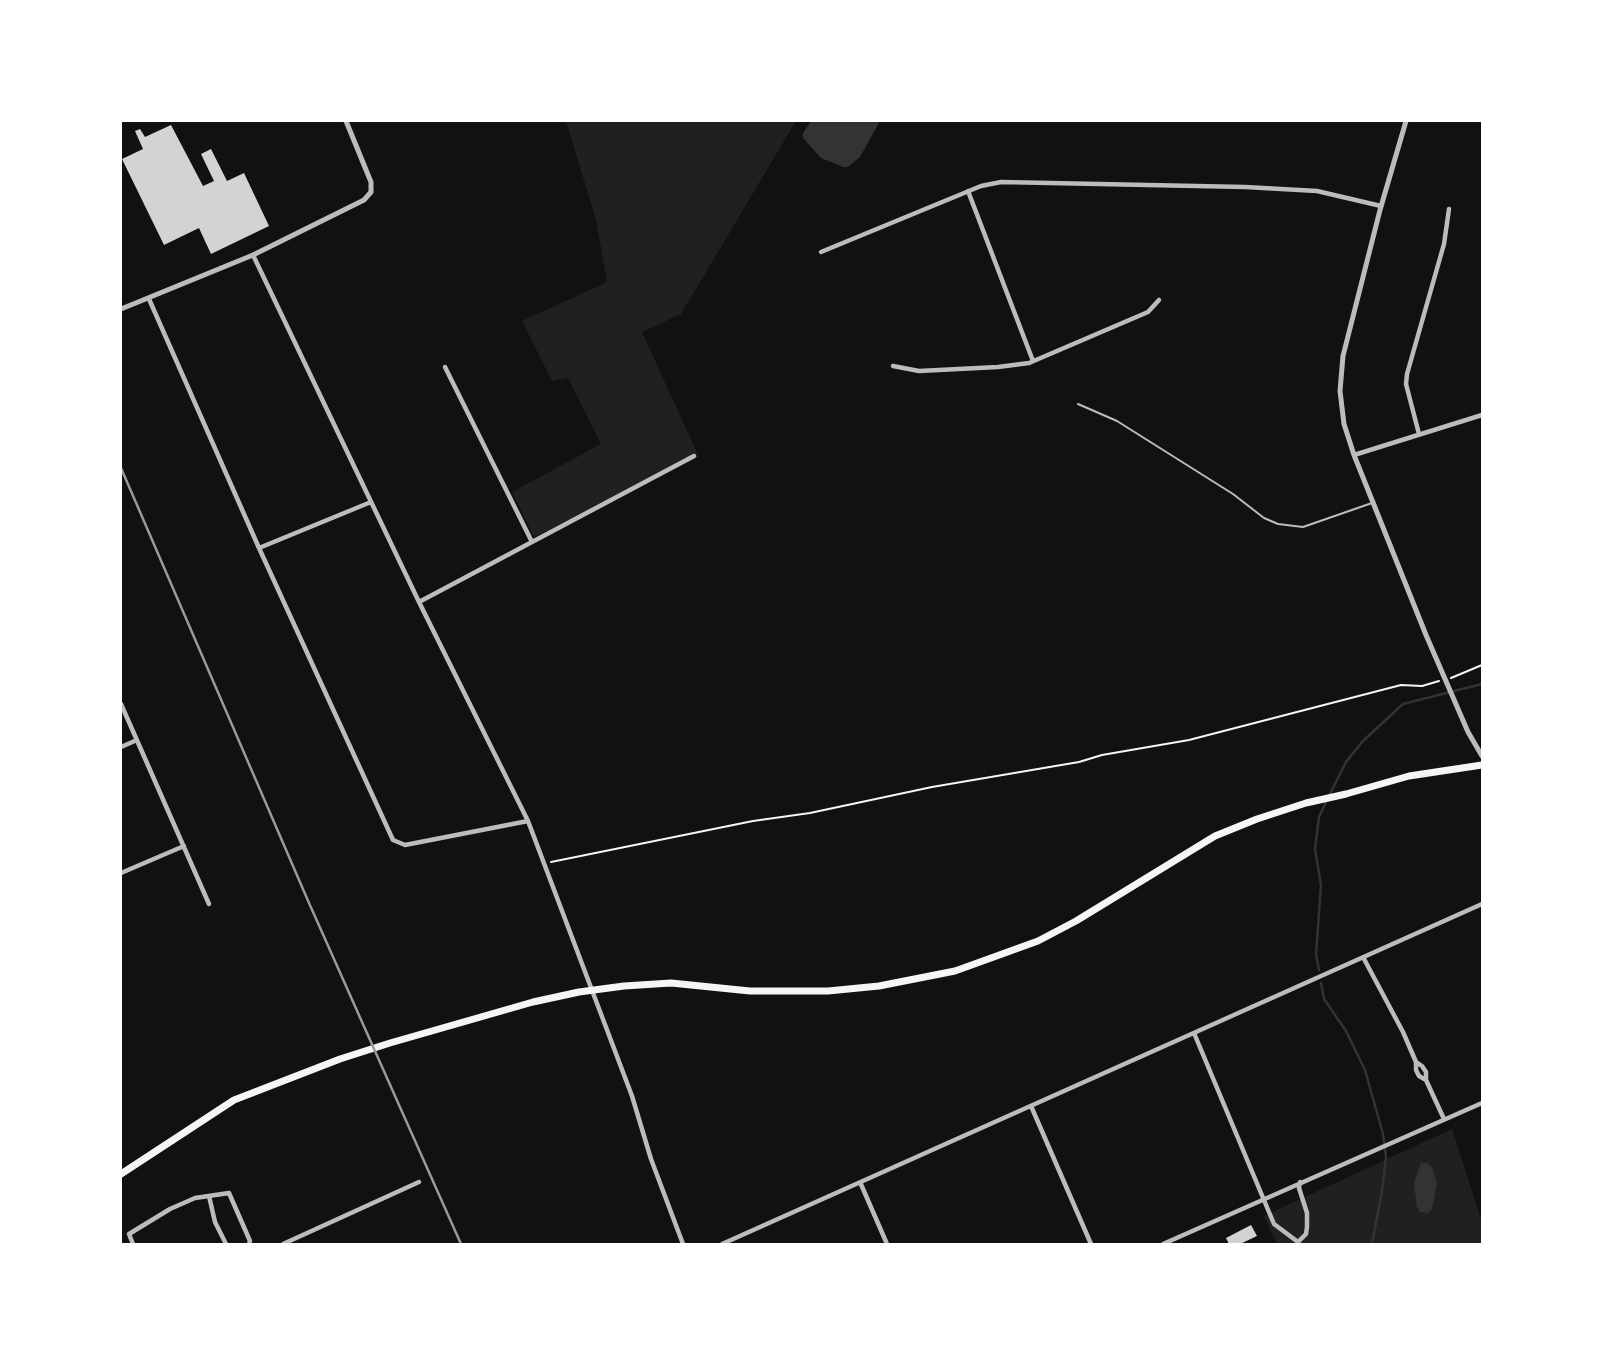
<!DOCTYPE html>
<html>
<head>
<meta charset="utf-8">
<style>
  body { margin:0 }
  #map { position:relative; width:1603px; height:1365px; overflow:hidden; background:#111; font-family:Spectral,serif }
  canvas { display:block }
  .frame { position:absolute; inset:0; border:122px solid #fff; pointer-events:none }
</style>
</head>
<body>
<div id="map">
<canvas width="1603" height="1365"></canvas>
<div class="frame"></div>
</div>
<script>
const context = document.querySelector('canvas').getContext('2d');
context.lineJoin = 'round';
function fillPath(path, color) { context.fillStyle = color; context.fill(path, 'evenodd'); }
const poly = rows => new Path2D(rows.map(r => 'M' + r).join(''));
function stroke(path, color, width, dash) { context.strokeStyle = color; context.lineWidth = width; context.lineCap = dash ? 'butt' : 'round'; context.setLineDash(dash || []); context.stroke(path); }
const green = poly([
  [566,121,796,121,681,314,642,332,699,457,534,537,512,492,601,444,568,378,552,381,522,321,607,282,596,220],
  [1452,1129,1482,1222,1482,1244,1277,1244,1264,1216]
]);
const water = poly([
  [811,121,880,121,860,157,848,167,843,167,821,158,803,138,803,133],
  [1421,1163,1427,1163,1432,1167,1437,1183,1432,1209,1428,1213,1420,1212,1417,1207,1414,1183]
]);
const stream = poly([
  [1330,794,1346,762,1363,741,1403,704,1482,684],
  [1319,970,1316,955,1321,885,1315,849,1319,817,1327,800],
  [1321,983,1324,999,1346,1031,1365,1070,1383,1134,1386,1157,1382,1191,1372,1244]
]);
const building = poly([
  [171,125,203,186,214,181,201,154,211,149,227,181,244,173,269,226,211,254,199,228,164,245,122,159,143,149,135,131,140,129,145,137],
  [1251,1225,1257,1236,1240,1244,1229,1244,1226,1238]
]);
const path = poly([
  [1451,678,1482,665],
  [551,862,753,821,810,813,932,787,1079,762,1102,755,1189,740,1401,685,1422,686,1439,681]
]);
const service = poly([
  [1078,404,1117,421,1233,494,1264,518,1278,524,1303,527,1372,503]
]);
const minor = poly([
  [968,191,1033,361],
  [821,252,981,186,1001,182,1245,187,1317,191,1381,206],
  [253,255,419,602,528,821,632,1096,651,1159,683,1244],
  [149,299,259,548,393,840,405,845,528,821],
  [893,366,919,371,998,367,1029,363,1148,312,1159,300],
  [445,367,532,542],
  [1419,434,1406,384,1407,374,1444,244,1449,209],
  [1354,455,1482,415],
  [259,548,371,502],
  [419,602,694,456],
  [121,704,209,904],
  [121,747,137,740],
  [121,873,184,846],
  [1363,957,1403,1032,1416,1062,1416,1070,1419,1076,1426,1080],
  [1194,1033,1274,1224,1298,1242,1306,1234,1307,1227,1307,1213,1299,1188,1300,1182],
  [1416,1062,1422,1066,1426,1072,1426,1080,1444,1119],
  [1031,1106,1091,1244],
  [860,1182,887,1244],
  [209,1196,215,1222,226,1244],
  [133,1244,129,1234,170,1209,195,1198,229,1193,250,1241,249,1244],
  [283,1244,419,1182],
  [722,1244,1482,904],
  [1163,1244,1482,1103]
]);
const tertiary = poly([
  [1406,121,1380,210,1343,356,1340,391,1344,424,1354,455,1426,635,1468,732,1482,756],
  [121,309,253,255,364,200,371,192,371,182,346,121]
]);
const primary = poly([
  [121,1174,234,1100,340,1059,390,1043,533,1002,579,992,624,986,671,983,750,991,828,991,879,986,955,971,1038,941,1076,921,1215,836,1257,819,1306,803,1346,794,1409,776,1482,765]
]);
const rail = poly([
  [121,468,309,903,461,1244]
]);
fillPath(green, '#202020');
fillPath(water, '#333');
stroke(stream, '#333', 2.5);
fillPath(building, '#d3d3d3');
stroke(path, '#f5f5f5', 2);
stroke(service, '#bcbcbc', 2);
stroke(minor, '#bcbcbc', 4.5);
stroke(tertiary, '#bcbcbc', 5);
stroke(primary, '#f5f5f5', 7);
stroke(rail, '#9a9a9a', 2.5);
</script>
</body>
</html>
